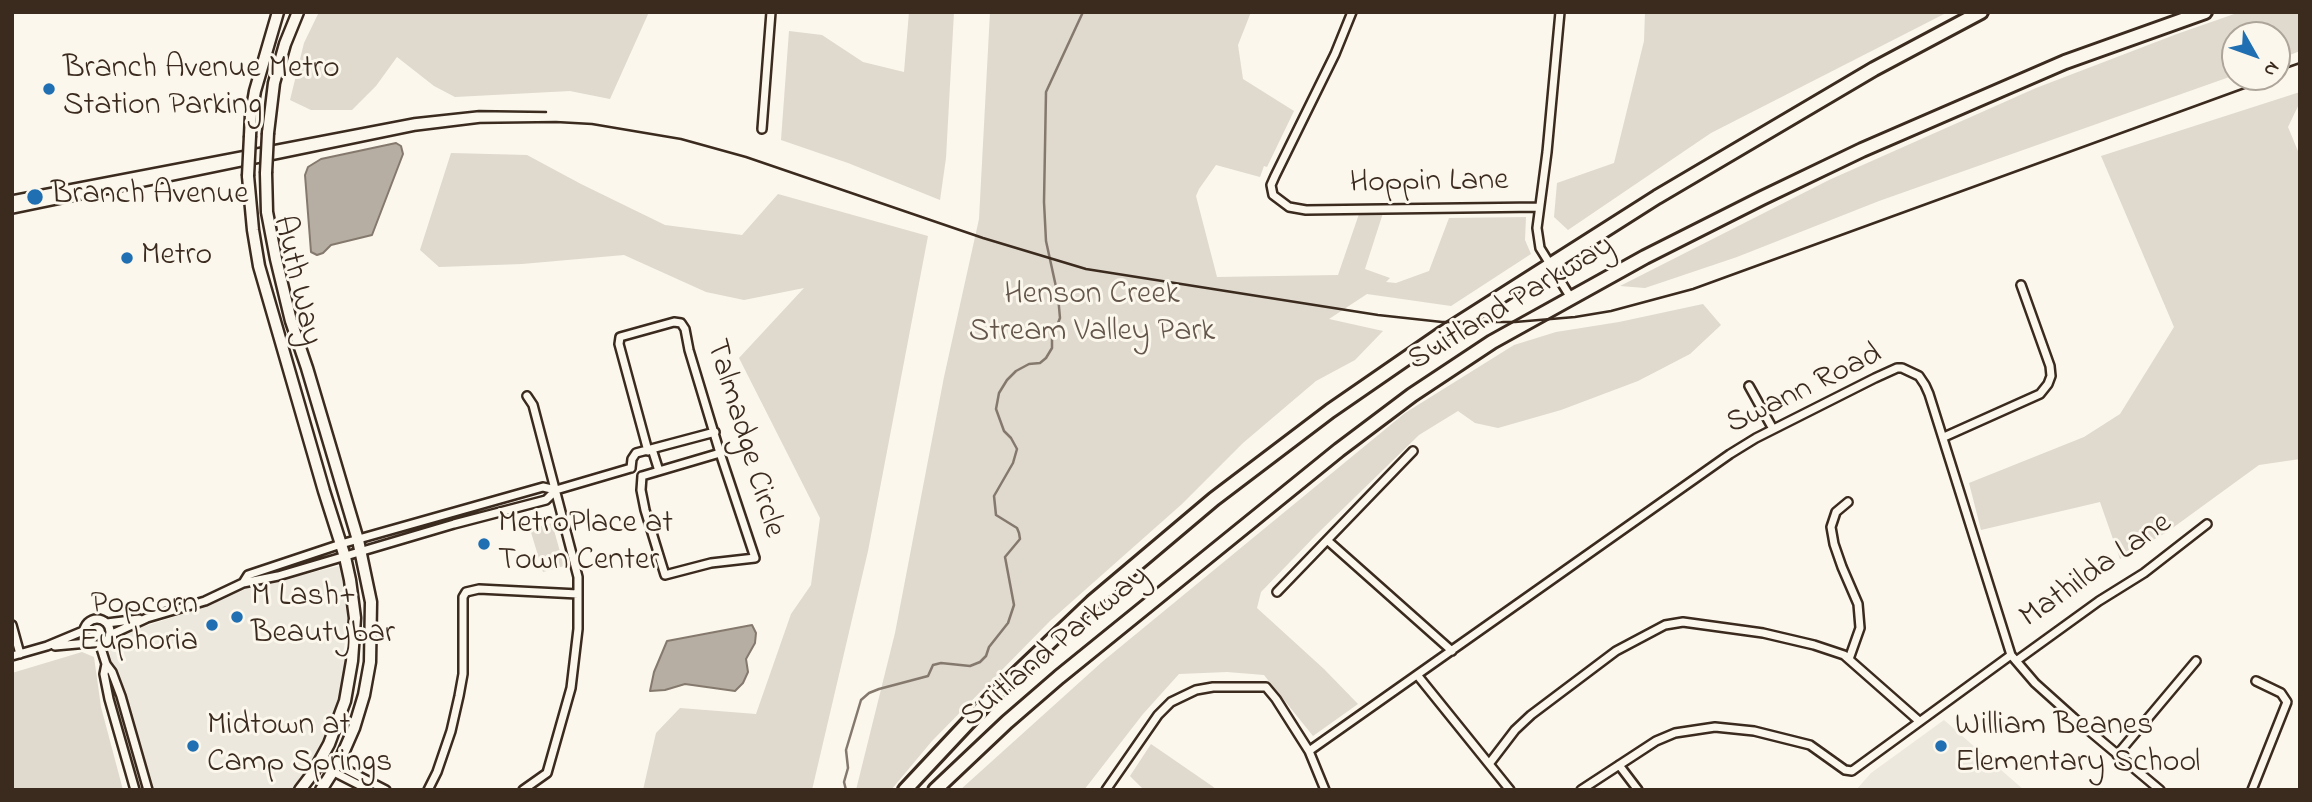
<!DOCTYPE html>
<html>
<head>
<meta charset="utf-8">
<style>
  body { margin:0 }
  #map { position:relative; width:2312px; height:802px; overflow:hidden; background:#fbf7ec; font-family:"Indie Flower",sans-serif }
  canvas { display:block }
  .frame { position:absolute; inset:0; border:14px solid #3b2a1e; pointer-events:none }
  .north { position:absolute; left:2221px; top:21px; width:70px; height:70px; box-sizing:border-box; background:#fbf7ec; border:2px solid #aea59a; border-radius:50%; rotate:130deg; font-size:19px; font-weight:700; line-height:28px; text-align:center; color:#3b2a1e }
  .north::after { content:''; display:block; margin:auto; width:24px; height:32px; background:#1f6fb2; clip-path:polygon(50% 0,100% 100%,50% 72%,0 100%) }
</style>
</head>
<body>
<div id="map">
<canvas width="2312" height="802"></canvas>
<div class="frame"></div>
<div class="north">N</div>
</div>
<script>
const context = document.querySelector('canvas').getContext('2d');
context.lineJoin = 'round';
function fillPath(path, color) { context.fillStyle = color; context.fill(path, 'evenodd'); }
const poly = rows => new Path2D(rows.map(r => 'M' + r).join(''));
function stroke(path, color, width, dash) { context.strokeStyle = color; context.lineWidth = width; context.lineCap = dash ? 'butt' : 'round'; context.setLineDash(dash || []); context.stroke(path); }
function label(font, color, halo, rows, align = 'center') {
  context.font = font + ' "Indie Flower",sans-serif'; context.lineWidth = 6; context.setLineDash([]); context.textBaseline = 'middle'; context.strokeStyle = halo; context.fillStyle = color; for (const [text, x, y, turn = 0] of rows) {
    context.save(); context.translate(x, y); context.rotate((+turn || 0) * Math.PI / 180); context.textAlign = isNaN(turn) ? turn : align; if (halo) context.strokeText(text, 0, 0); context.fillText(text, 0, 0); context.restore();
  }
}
const built = poly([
  [343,565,349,605,351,635,340,701,317,754,292,790,153,790,127,704,106,651,117,635,199,609,248,588],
  [1944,720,2024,790,1856,790,1871,773]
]);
const green = poly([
  [319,12,649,12,610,99,570,91,455,97,434,86,397,57,376,86,352,110,311,110,290,100,304,43],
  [909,12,954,12,946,158,940,200,848,163,781,140,789,31,822,35,863,62,904,72],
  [990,12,1251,12,1238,45,1243,79,1294,111,1267,167,1264,166,1260,177,1216,165,1199,189,1196,196,1217,277,1338,275,1359,214,1383,213,1365,269,1390,278,1386,282,1396,283,1429,271,1449,218,1526,217,1525,240,1531,254,1451,306,1367,294,1329,319,1383,331,1355,360,1316,381,1243,443,1182,504,1050,621,932,741,891,790,856,790,895,633,944,377,979,219],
  [1645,12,1948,12,1711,133,1568,230,1554,217,1557,183,1614,163,1644,41],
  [2240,12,2300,12,2300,51,2277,60,2277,35,2235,35,2235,75,1879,201,1737,257,1645,288,1620,286,1829,180,2036,88,2177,34],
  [2300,92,2300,102,2288,127,2300,156,2300,459,2259,465,2167,532,2120,559,2100,502,1981,530,1969,483,2084,437,2120,414,2174,327,2101,156],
  [451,153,527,155,581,184,665,225,742,235,778,194,928,236,868,551,812,790,643,790,656,733,680,708,756,714,791,614,811,585,820,518,739,358,804,288,744,300,706,292,624,255,522,264,439,267,420,250],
  [1703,304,1721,325,1690,354,1638,381,1561,410,1498,428,1475,423,1458,411,1419,435,1317,534,1261,592,1257,608,1324,669,1358,704,1313,736,1264,675,1227,672,1179,674,1143,714,1084,790,960,790,1102,662,1405,413,1514,345,1556,332,1619,322],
  [552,523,564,566,543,572,530,529],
  [82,652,94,657,101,707,123,790,12,790,12,673],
  [1151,744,1212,786,1217,790,1144,790,1130,776]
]);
const water = poly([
  [396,143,401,146,403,154,372,235,331,245,323,253,317,255,311,252,305,175,308,167,321,159,396,143],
  [752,625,756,633,755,643,746,659,748,672,743,683,735,691,685,684,665,690,650,691,654,672,667,641,752,625]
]);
const stream = poly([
  [846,790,844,782,848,768,846,750,861,700,869,693,879,689,928,676,933,665,941,663,970,666,980,662,986,656,989,647,1008,623,1014,605,1005,557,1020,539,1019,533,1017,528,996,515,994,496,1013,463,1017,449,1011,438,1004,431,996,409,999,393,1007,380,1016,371,1029,364,1040,363,1046,358,1052,348,1052,338,1060,318,1058,296,1046,241,1044,202,1046,92,1083,12]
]);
const street = poly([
  [1352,12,1335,54,1275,176,1271,185,1273,195,1289,207,1306,210,1539,207],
  [1560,12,1547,152,1537,228,1540,248,1571,298],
  [762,129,771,12],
  [1749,386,1773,429],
  [1944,437,2040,394,2048,384,2051,376,2050,366,2021,285],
  [652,449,659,471],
  [631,468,632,459,636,453,715,432],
  [642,476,641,490,645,510,665,575,711,563,755,558,720,453,689,350,685,329,681,323,674,322,620,337,619,344,648,451],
  [642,476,720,453],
  [1848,502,1836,512,1831,527,1834,544,1842,567,1858,604,1860,628,1849,659],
  [1327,540,1452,651],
  [243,583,248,575,341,544,543,487,556,490,631,468],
  [1277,592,1413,451],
  '84 632a13 13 0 1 1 26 0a13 13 0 1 1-26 0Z',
  [107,623,139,619],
  [12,625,20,654],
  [110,635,147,618,205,601,243,583,278,576,454,524,546,500,556,490],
  [100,645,106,664,112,672,121,696,148,790],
  [55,646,88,643],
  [12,656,47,646,83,631],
  [2016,661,2099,601,2144,573,2207,524],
  [106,664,104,674,109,699,135,790],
  [1418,676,1510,790],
  [1309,751,1730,454,1756,438,1875,378,1897,368,1902,368,1919,376,1925,385,1929,394,2011,655,2035,683,2074,718,2160,790],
  [2117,755,2196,661],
  [322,757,386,790],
  [318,764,369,790],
  [1489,764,1515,730,1531,715,1616,651,1665,625,1683,622,1763,633,1814,645,1844,655,1919,721],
  [1619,765,1638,790],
  [428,790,437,772,451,731,459,696,463,674,463,597,466,592,479,589,578,594],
  [523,790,547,773,571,688,578,629,578,577,533,405,527,396],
  [1106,790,1158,715,1171,702,1196,690,1213,687,1266,687,1276,699,1309,751,1325,790],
  [1581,790,1656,741,1675,733,1715,727,1754,731,1810,745,1845,770,1852,771,2011,655],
  [2252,790,2287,702,2281,693,2256,681]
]);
const secondary = poly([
  [268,133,274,83,285,44,298,12],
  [250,136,251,114,255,91,278,12],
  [266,173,267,212,276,259,291,321,307,368,358,540,371,602,370,662,364,695,354,728,340,760,321,790],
  [248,176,253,230,259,266,324,491,345,557,350,580,355,618,352,661,345,701,329,744,313,773,300,790]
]);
const highway = poly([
  [905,790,993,696,1092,602,1214,499,1330,411,1443,333,1657,197,1874,69,1981,12],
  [935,790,1007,722,1059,677,1339,450,1412,395,1492,342,1645,257,1762,198,1862,150,2065,62,2205,12]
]);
const rail = poly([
  [2277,71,2300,63],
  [12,195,414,118,479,111,546,112],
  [12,214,415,131,480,123,556,122,592,124,681,139,746,157,983,238,1086,269,1378,315,1442,322,1515,322,1575,317,1611,311,1693,289,2275,77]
]);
const secondaryBridge = poly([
  [266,173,268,133],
  [248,176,250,136]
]);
const markers = [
  [49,89,7,"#1f6fb2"],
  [35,197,9,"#1f6fb2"],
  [127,258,7,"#1f6fb2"],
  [484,544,7,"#1f6fb2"],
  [237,617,7,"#1f6fb2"],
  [212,625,7,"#1f6fb2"],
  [193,746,7,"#1f6fb2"],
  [1941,746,7,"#1f6fb2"]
];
const poiNames = [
  ["Branch Avenue Metro",63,71],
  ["Station Parking",63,108],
  ["Branch Avenue",51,197],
  ["Metro",141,258],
  ["MetroPlace at",498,526],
  ["Town Center",498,563],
  ["M Lash+",251,599],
  ["Beautybar",251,636],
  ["Popcorn",198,607,"right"],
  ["Euphoria",198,644,"right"],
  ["Midtown at",207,728],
  ["Camp Springs",207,765],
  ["William Beanes",1955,728],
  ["Elementary School",1955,765]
];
const streetNames = [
  ["Hoppin Lane",1429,184,-1],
  ["Auth Way",295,281,77],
  ["Suitland Parkway",1512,305,-31],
  ["Swann Road",1805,391,-26],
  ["Talmadge Circle",743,439,73],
  ["Mathilda Lane",2097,572,-35],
  ["Suitland Parkway",1056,648,-40]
];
const parkNames = [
  ["Henson Creek",1092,297],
  ["Stream Valley Park",1092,334]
];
fillPath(built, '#ede8dd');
fillPath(green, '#dfd9ce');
fillPath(water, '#b6aea2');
stroke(water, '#85796d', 2);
stroke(stream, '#85796d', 2.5);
stroke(street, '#3b2a1e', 12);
stroke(secondary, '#3b2a1e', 15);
stroke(highway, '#3b2a1e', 18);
stroke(street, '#fbf7ec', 7);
stroke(secondary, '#fbf7ec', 10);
stroke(highway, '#fbf7ec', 12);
stroke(rail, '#3b2a1e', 2.5);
stroke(secondaryBridge, '#3b2a1e', 15, []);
stroke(secondaryBridge, '#fbf7ec', 10);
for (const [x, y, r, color] of markers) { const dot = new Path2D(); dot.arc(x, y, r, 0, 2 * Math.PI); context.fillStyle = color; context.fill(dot); stroke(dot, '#fbf7ec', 2.5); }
label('32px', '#3b2a1e', '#fbf7ec', poiNames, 'left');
label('32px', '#3b2a1e', '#fbf7ec', streetNames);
label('32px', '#64564a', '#fbf7ec', parkNames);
</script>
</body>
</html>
